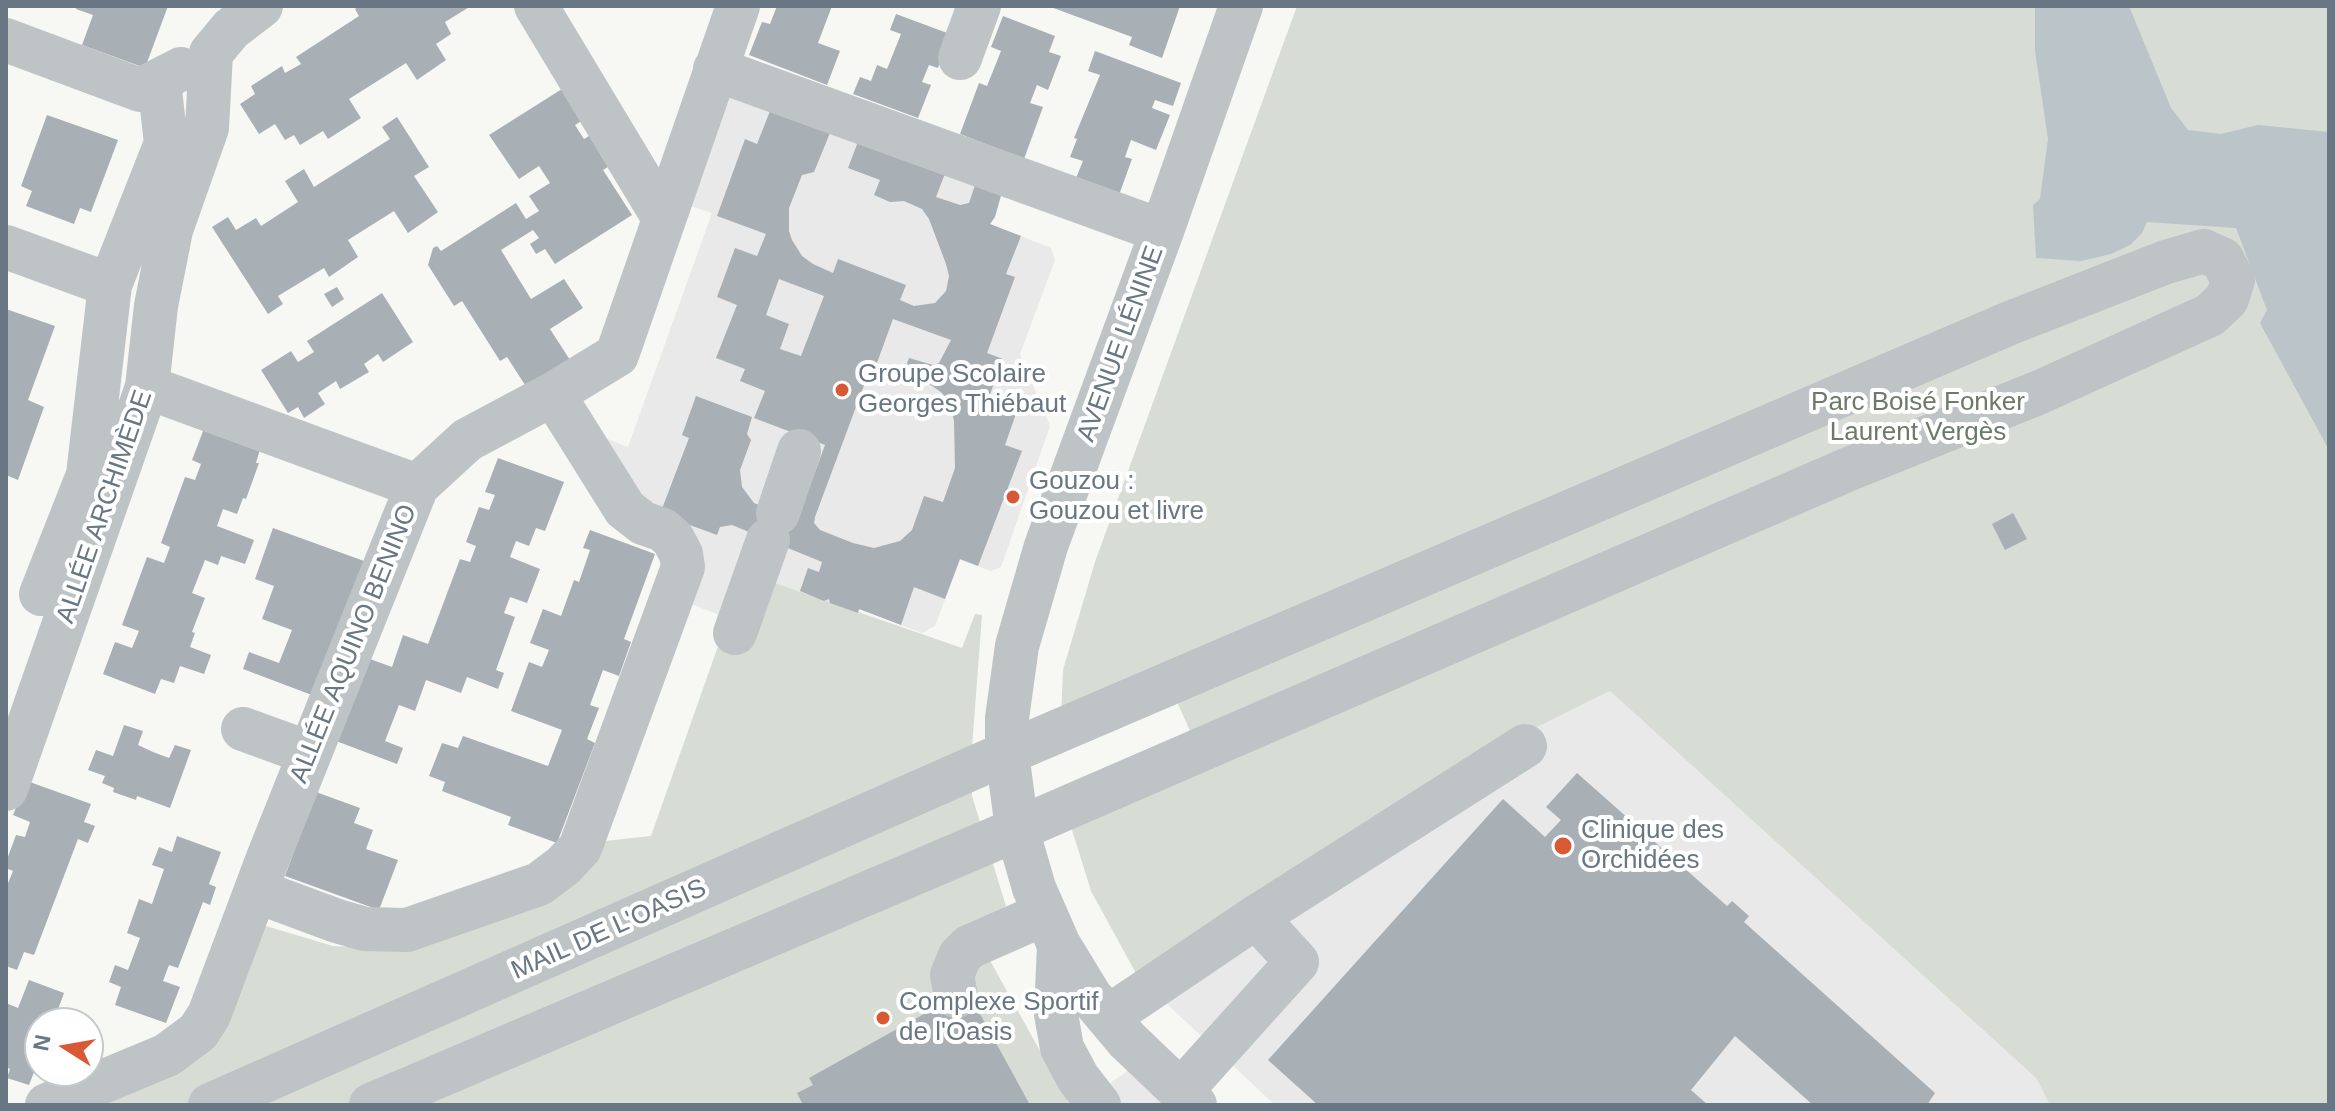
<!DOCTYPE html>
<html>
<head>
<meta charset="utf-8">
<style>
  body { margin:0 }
  #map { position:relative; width:2335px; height:1111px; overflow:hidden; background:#f7f7f4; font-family:Arial,sans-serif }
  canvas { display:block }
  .frame { position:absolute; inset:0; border:8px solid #687783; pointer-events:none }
  .north { position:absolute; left:24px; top:1007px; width:80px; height:80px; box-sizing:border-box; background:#fff; border:2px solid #c3c9cd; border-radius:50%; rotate:281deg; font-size:22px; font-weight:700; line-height:32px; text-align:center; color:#687783 }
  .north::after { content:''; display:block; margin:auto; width:28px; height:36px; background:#d75a34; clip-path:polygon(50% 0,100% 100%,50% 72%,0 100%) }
</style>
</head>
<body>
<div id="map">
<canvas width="2335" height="1111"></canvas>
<div class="frame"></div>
<div class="north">N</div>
</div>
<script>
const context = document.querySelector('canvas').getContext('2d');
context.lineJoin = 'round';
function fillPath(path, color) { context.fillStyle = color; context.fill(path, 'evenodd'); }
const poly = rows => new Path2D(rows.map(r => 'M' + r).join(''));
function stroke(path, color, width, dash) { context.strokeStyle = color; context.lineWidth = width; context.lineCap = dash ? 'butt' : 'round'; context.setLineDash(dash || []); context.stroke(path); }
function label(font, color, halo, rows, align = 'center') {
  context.font = font + ' Arial,sans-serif'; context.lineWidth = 8; context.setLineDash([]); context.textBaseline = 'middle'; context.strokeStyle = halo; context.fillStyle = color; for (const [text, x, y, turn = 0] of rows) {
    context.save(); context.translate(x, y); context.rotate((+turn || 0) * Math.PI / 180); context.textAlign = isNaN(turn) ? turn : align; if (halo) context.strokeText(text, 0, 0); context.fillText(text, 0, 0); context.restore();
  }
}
const built = poly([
  [727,91,1002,192,995,216,990,224,1051,248,1055,260,1020,354,1050,426,1001,567,991,571,960,560,935,626,922,633,860,609,858,613,766,580,748,626,686,602,635,506,605,438,628,447,712,213,684,204],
  [1610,691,2036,1078,2050,1105,1275,1105,1138,977,1521,735],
  [1133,1067,1175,1105,1079,1105]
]);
const green = poly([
  [1297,6,2329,6,2329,1105,2050,1105,2036,1078,1610,691,1521,735,1138,977,1091,891,1068,817,1203,760,1166,677,1061,718,1063,670,1095,562],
  [766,580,962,648,975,614,982,615,972,747,972,796,1006,906,973,930,1070,1105,80,1105,208,1050,259,924,333,946,376,948,605,841,651,836,728,618]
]);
const water = poly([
  [2035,6,2129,6,2171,108,2188,130,2221,134,2258,125,2329,132,2329,450,2260,323,2267,310,2236,228,2147,222,2142,233,2130,245,2111,254,2081,261,2036,258,2033,205,2040,199,2048,139,2035,51]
]);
const building = poly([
  [77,6,168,6,145,68,82,45,93,15,76,9],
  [359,6,471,6,445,22,451,34,436,44,446,60,417,80,406,63,349,99,361,118,328,139,323,131,300,145,294,135,285,140,275,124,259,134,240,104,255,94,251,86,282,66,285,73,301,64,296,57,359,16,355,9],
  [777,6,832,6,818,43,840,51,827,85,749,55,762,22,770,24],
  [1048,6,1180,6,1162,58,1129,45,1132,37],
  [896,14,950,34,938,68,929,65,922,82,931,85,918,118,853,94,860,77,871,81,877,65,887,69,901,34,890,30],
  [1003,16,1055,36,1049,52,1061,56,1048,90,1037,85,1030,103,1043,107,1024,159,960,134,979,83,987,86,1001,51,991,47],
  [1095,51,1181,83,1173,106,1155,100,1152,108,1170,115,1156,150,1131,140,1125,157,1132,159,1119,195,1076,178,1083,161,1070,157,1077,139,1074,138,1100,75,1088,71],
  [562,89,586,118,575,125,584,139,592,134,611,165,603,170,632,215,555,264,545,249,536,254,530,244,539,238,533,230,501,250,531,299,564,279,583,308,550,329,570,360,527,388,507,357,500,361,462,301,454,306,428,265,433,248,437,246,441,251,516,203,526,219,539,211,529,196,550,183,539,166,519,179,489,135],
  [772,106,832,128,814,172,802,175,789,208,789,231,792,240,802,256,813,264,833,273,838,259,906,285,900,300,914,306,935,303,946,291,949,276,946,264,929,219,922,209,904,201,890,202,874,195,880,180,848,168,859,139,946,171,936,197,960,205,969,203,976,182,1002,192,995,217,990,224,1021,236,1006,274,1015,277,987,353,1003,359,989,397,1018,408,1005,445,1022,451,978,566,960,559,945,599,914,587,901,625,859,609,858,613,830,603,829,599,824,601,800,591,808,568,819,572,822,562,732,525,720,527,717,535,660,514,689,438,682,435,696,396,752,417,747,434,751,440,740,470,742,487,754,503,778,513,801,510,825,445,754,418,765,391,740,381,745,369,716,358,737,305,717,297,735,248,757,256,766,234,717,216,745,139,757,144],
  [779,279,824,296,801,356,780,349,789,324,766,315],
  [893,319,951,340,939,363,933,365,909,358,903,374,931,385,942,393,951,408,954,421,955,468,943,502,924,496,912,530,900,541,874,548,853,543,820,530,814,523,815,517,866,380,870,382],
  [47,115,118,140,91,212,80,208,74,224,26,206,32,191,21,186],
  [397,117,429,167,414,176,438,212,408,233,394,211,348,240,358,257,329,277,324,268,278,296,283,304,268,314,212,227,228,217,236,230,256,218,261,226,298,202,285,181,304,169,314,187,390,139,382,127],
  [337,287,344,299,332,307,324,294],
  [382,293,413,342,383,362,378,354,364,364,369,372,340,389,336,381,318,393,325,404,304,418,298,407,288,413,261,370,291,351,298,362,314,352,307,341],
  [6,309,55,326,28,400,44,407,18,480,6,475],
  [205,426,261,446,256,463,259,463,246,499,243,498,237,514,223,509,217,526,254,540,245,564,221,556,218,565,205,560,192,593,205,598,192,632,195,633,190,647,211,655,204,674,180,666,174,683,161,679,155,694,103,674,115,642,132,648,139,631,122,625,147,557,164,563,170,547,161,543,185,477,195,480,201,464,192,460],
  [498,458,564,482,545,531,536,528,529,546,516,541,510,557,540,569,527,603,510,597,504,613,515,617,496,670,504,673,498,689,467,677,461,693,426,680,415,711,399,705,385,741,403,748,397,764,336,741,367,658,392,667,403,635,428,644,460,559,470,562,476,546,466,542,479,507,489,510,495,495,485,492],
  [2013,513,2027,539,2005,550,1992,524],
  [273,528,375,565,325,700,243,669,249,652,279,663,292,630,262,619,274,586,255,579],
  [590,530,655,554,624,639,631,642,619,676,603,670,590,705,599,708,587,739,595,743,557,843,508,825,511,817,442,791,445,782,429,776,442,743,458,748,463,736,548,766,562,730,511,711,529,662,542,667,549,650,530,643,543,609,561,616,574,580,579,582,590,550,583,548],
  [124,725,143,731,138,745,153,752,169,758,175,745,191,750,170,808,137,796,136,800,113,792,114,788,102,783,105,776,88,770,96,750,113,756],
  [1577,773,1727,906,1732,901,1749,916,1744,922,1935,1093,1927,1105,1813,1105,1735,1036,1691,1090,1708,1105,1318,1105,1268,1060,1503,799,1545,837,1561,820,1546,807],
  [27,781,91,804,84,822,95,826,88,843,78,839,34,955,24,952,17,970,6,966,6,888,13,871,6,868,6,862,16,835,25,837,30,822,13,815],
  [316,792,360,808,354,823,373,830,366,849,398,860,379,910,285,876],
  [177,836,221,852,209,884,216,887,210,905,203,902,178,968,169,965,163,981,180,987,166,1023,115,1005,121,987,109,982,115,965,128,970,140,938,127,933,139,899,152,904,164,869,152,865,159,847,172,852],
  [29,980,64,993,53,1023,40,1023,40,1057,29,1085,7,1078,10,1069,6,1067,6,1003,18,1008],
  [967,990,1030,1105,803,1105,797,1093,813,1085,809,1078]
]);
const minor = poly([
  [536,6,663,217],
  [6,40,140,90,181,69],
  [960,58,979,6],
  [715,69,1162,231],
  [6,247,110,285],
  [147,387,417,486],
  [778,513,799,451],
  [41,594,88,475,110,285,166,143,159,81],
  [735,633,768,540],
  [243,729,309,753],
  [6,789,147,387,156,306,171,230,207,128,211,53,231,29,261,6],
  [256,891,337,921,365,929,407,930,539,884,563,866,580,848,683,567,681,554,673,539,663,530,643,523,625,509,553,394],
  [1059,945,1056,1014,1062,1048,1078,1078,1099,1105],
  [956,996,952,975,960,956,969,947,1044,914],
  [1108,1017,1256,917,1525,746],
  [1180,1092,1297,962,1256,917],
  [47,1105,167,1055,198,1032,209,1015,268,858,417,486,467,440,553,394,617,355,738,6],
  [210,1105,1007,753,2010,323,2166,262,2204,251,2222,259,2233,280,2227,299,2210,315,2040,392,1849,469,997,838,371,1105],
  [1195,1105,1127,1040,1090,996,1059,945,1034,888,1017,829,1007,753,1007,718,1017,646,1046,546,1162,231,1241,6]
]);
const markers = [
  [842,390,8,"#d75a34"],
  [1013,497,8,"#d75a34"],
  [1563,846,10,"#d75a34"],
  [883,1018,8,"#d75a34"]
];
const streetNames = [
  ["AVENUE LÉNINE",1121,344,-70],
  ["ALLÉE ARCHIMÈDE",105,507,-71],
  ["ALLÉE AQUINO BENINO",354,644,-68],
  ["MAIL DE L'OASIS",609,930,-24]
];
const poiNames = [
  ["Groupe Scolaire",858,375],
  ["Georges Thiébaut",858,405],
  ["Gouzou :",1029,482],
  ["Gouzou et livre",1029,512],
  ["Clinique des",1581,831],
  ["Orchidées",1581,861],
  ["Complexe Sportif",899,1003],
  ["de l'Oasis",899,1033]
];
const parkNames = [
  ["Parc Boisé Fonker",1918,403],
  ["Laurent Vergès",1918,433]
];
fillPath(built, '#e8e9e8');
fillPath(green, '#d7dcd4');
fillPath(water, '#bac4c9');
fillPath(building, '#a8b0b5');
stroke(minor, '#bec3c6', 44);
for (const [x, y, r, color] of markers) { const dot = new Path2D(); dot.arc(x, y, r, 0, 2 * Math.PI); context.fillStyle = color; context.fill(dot); stroke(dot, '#fff', 3); }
label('26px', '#687783', '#fff', streetNames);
label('26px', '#687783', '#fff', poiNames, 'left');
label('26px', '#6b7b67', '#fff', parkNames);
</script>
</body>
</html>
